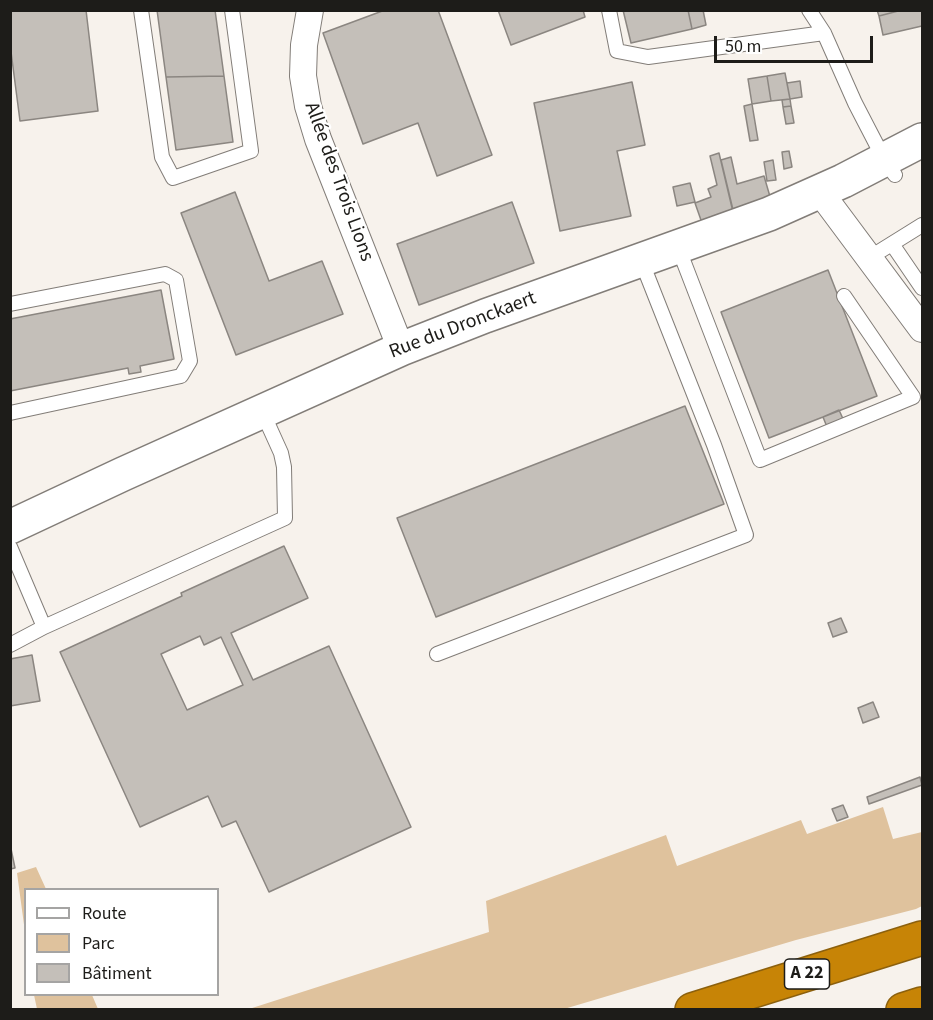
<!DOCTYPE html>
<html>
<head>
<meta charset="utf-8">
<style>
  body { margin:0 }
  #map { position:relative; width:933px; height:1020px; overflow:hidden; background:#f7f2ec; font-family:"Source Sans 3",sans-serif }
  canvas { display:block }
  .frame { position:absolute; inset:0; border:12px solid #1d1c19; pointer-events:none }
  .legend { position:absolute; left:24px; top:888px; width:195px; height:108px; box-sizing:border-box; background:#fff; border:2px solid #a5a4a3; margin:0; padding:8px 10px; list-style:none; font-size:18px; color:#1d1c19 }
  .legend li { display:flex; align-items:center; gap:12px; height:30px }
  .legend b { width:30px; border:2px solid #a5a4a3 }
  .scale { position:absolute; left:714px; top:36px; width:159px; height:27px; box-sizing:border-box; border:3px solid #1d1c19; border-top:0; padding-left:8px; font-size:18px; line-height:21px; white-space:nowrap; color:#1d1c19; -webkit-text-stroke:4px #fff; paint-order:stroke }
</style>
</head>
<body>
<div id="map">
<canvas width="933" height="1020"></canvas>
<div class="frame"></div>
<ul class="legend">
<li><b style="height:8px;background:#fff"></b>Route</li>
<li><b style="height:16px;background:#dfc29d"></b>Parc</li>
<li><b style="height:16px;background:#c4bfb9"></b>Bâtiment</li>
</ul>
<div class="scale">50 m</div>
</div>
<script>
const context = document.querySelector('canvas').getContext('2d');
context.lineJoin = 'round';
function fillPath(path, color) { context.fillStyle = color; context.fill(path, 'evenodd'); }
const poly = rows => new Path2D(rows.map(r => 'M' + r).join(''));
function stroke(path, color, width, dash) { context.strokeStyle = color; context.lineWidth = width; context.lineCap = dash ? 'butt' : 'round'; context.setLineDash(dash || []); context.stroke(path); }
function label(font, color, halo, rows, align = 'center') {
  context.font = font + ' "Source Sans 3",sans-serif'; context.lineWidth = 4.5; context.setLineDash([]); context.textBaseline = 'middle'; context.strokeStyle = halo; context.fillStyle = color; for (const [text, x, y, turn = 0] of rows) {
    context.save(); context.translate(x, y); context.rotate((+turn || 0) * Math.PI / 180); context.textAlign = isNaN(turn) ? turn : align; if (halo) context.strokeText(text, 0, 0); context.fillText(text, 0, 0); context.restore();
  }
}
const green = poly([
  [883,807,893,839,922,832,922,906,916,909,796,940,564,1009,249,1009,489,932,486,901,666,835,677,866,801,820,807,834],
  [36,867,46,889,26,890,25,932,17,873],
  [34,995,92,995,98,1009,37,1009]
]);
const building = poly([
  [10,10,86,10,98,111,20,121,10,44,10,10],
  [157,10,215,10,224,76,166,77,157,10],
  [385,10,438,10,492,155,437,176,418,123,363,144,323,33,385,10],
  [498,10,583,10,585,17,511,45,498,10],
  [623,10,688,10,692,29,631,43,623,10],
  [688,10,703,10,706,25,692,29,688,10],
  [877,10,902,10,879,16,877,10],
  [902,10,922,10,922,26,883,35,879,16,902,10],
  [785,73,790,99,771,101,767,76,785,73],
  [224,76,233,142,176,150,166,77,224,76],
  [767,76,771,101,752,104,748,79,767,76],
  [800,81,802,97,790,99,787,83,800,81],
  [632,82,645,145,617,151,631,216,560,231,534,103,632,82],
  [790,99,791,106,783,107,782,100,790,99],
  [752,104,758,140,750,141,744,106,752,104],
  [791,106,794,123,786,124,783,107,791,106],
  [789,151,792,167,784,169,782,152,789,151],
  [719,153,733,212,702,223,695,203,711,197,708,189,717,185,710,156,719,153],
  [731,157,737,184,764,176,771,200,734,214,721,160,731,157],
  [773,160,776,180,767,181,764,162,773,160],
  [690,183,695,202,677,206,673,187,690,183],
  [235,192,269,281,322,261,343,314,236,355,181,213,235,192],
  [512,202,534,263,419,305,397,244,512,202],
  [828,270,877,396,769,438,721,312,828,270],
  [161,290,174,359,140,366,141,372,129,374,128,368,10,391,10,319,161,290],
  [685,406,724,504,436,617,397,518,685,406],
  [839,410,844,421,827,427,823,417,839,410],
  [284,546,308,598,231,633,253,680,329,646,411,827,269,892,236,821,222,827,208,796,140,827,60,652,182,596,181,593,284,546],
  [200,636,204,645,221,637,243,685,187,710,161,654,200,636],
  [841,618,847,632,833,637,828,623,841,618],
  [32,655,40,701,10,706,10,659,32,655],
  [873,702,879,717,863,723,858,708,873,702],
  [920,777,922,785,869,804,867,797,920,777],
  [843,805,848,817,837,821,832,809,843,805],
  [10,844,15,868,10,869,10,844]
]);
const service = poly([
  [141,10,162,157,173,178,251,151,232,10],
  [609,10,617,51,648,57,824,33],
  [809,10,824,33,855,103,884,159,895,175],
  [892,244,922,288],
  [678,247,760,460,913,397,844,296],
  [869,258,922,225],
  [10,304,165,274,176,280,190,361,181,376,10,413],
  [10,547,44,627,285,518,284,467,281,453,262,411],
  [10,645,44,627],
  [437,654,746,535,714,445,641,260]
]);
const minor = poly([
  [310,10,304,45,303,76,308,106,318,139,401,349],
  [820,192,922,329]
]);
const secondary = poly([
  [10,527,123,474,401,349,485,316,769,214,843,181,922,140]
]);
const motorway = poly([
  [692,1010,922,938],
  [903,1010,922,1004]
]);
const shields = [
  [807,974,45]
];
const shieldNames = [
  ["A 22",807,974]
];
const streetNames = [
  ["Allée des Trois Lions",338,182,70],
  ["Rue du Dronckaert",463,326,-21]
];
fillPath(green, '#dfc29d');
fillPath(building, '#c4bfb9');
stroke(building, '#8b8681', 1.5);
stroke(service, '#827d78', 16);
stroke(minor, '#827d78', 28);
stroke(secondary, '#827d78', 36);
stroke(motorway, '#8c600d', 36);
stroke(service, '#fff', 14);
stroke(minor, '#fff', 26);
stroke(secondary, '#fff', 33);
stroke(motorway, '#c78406', 33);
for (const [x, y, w] of shields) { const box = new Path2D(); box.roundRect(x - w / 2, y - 15, w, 30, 4.5); context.fillStyle = '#fff'; context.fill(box); stroke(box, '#1d1c19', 1.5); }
label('bold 18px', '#1d1c19', null, shieldNames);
label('20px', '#1d1c19', '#fff', streetNames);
</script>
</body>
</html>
